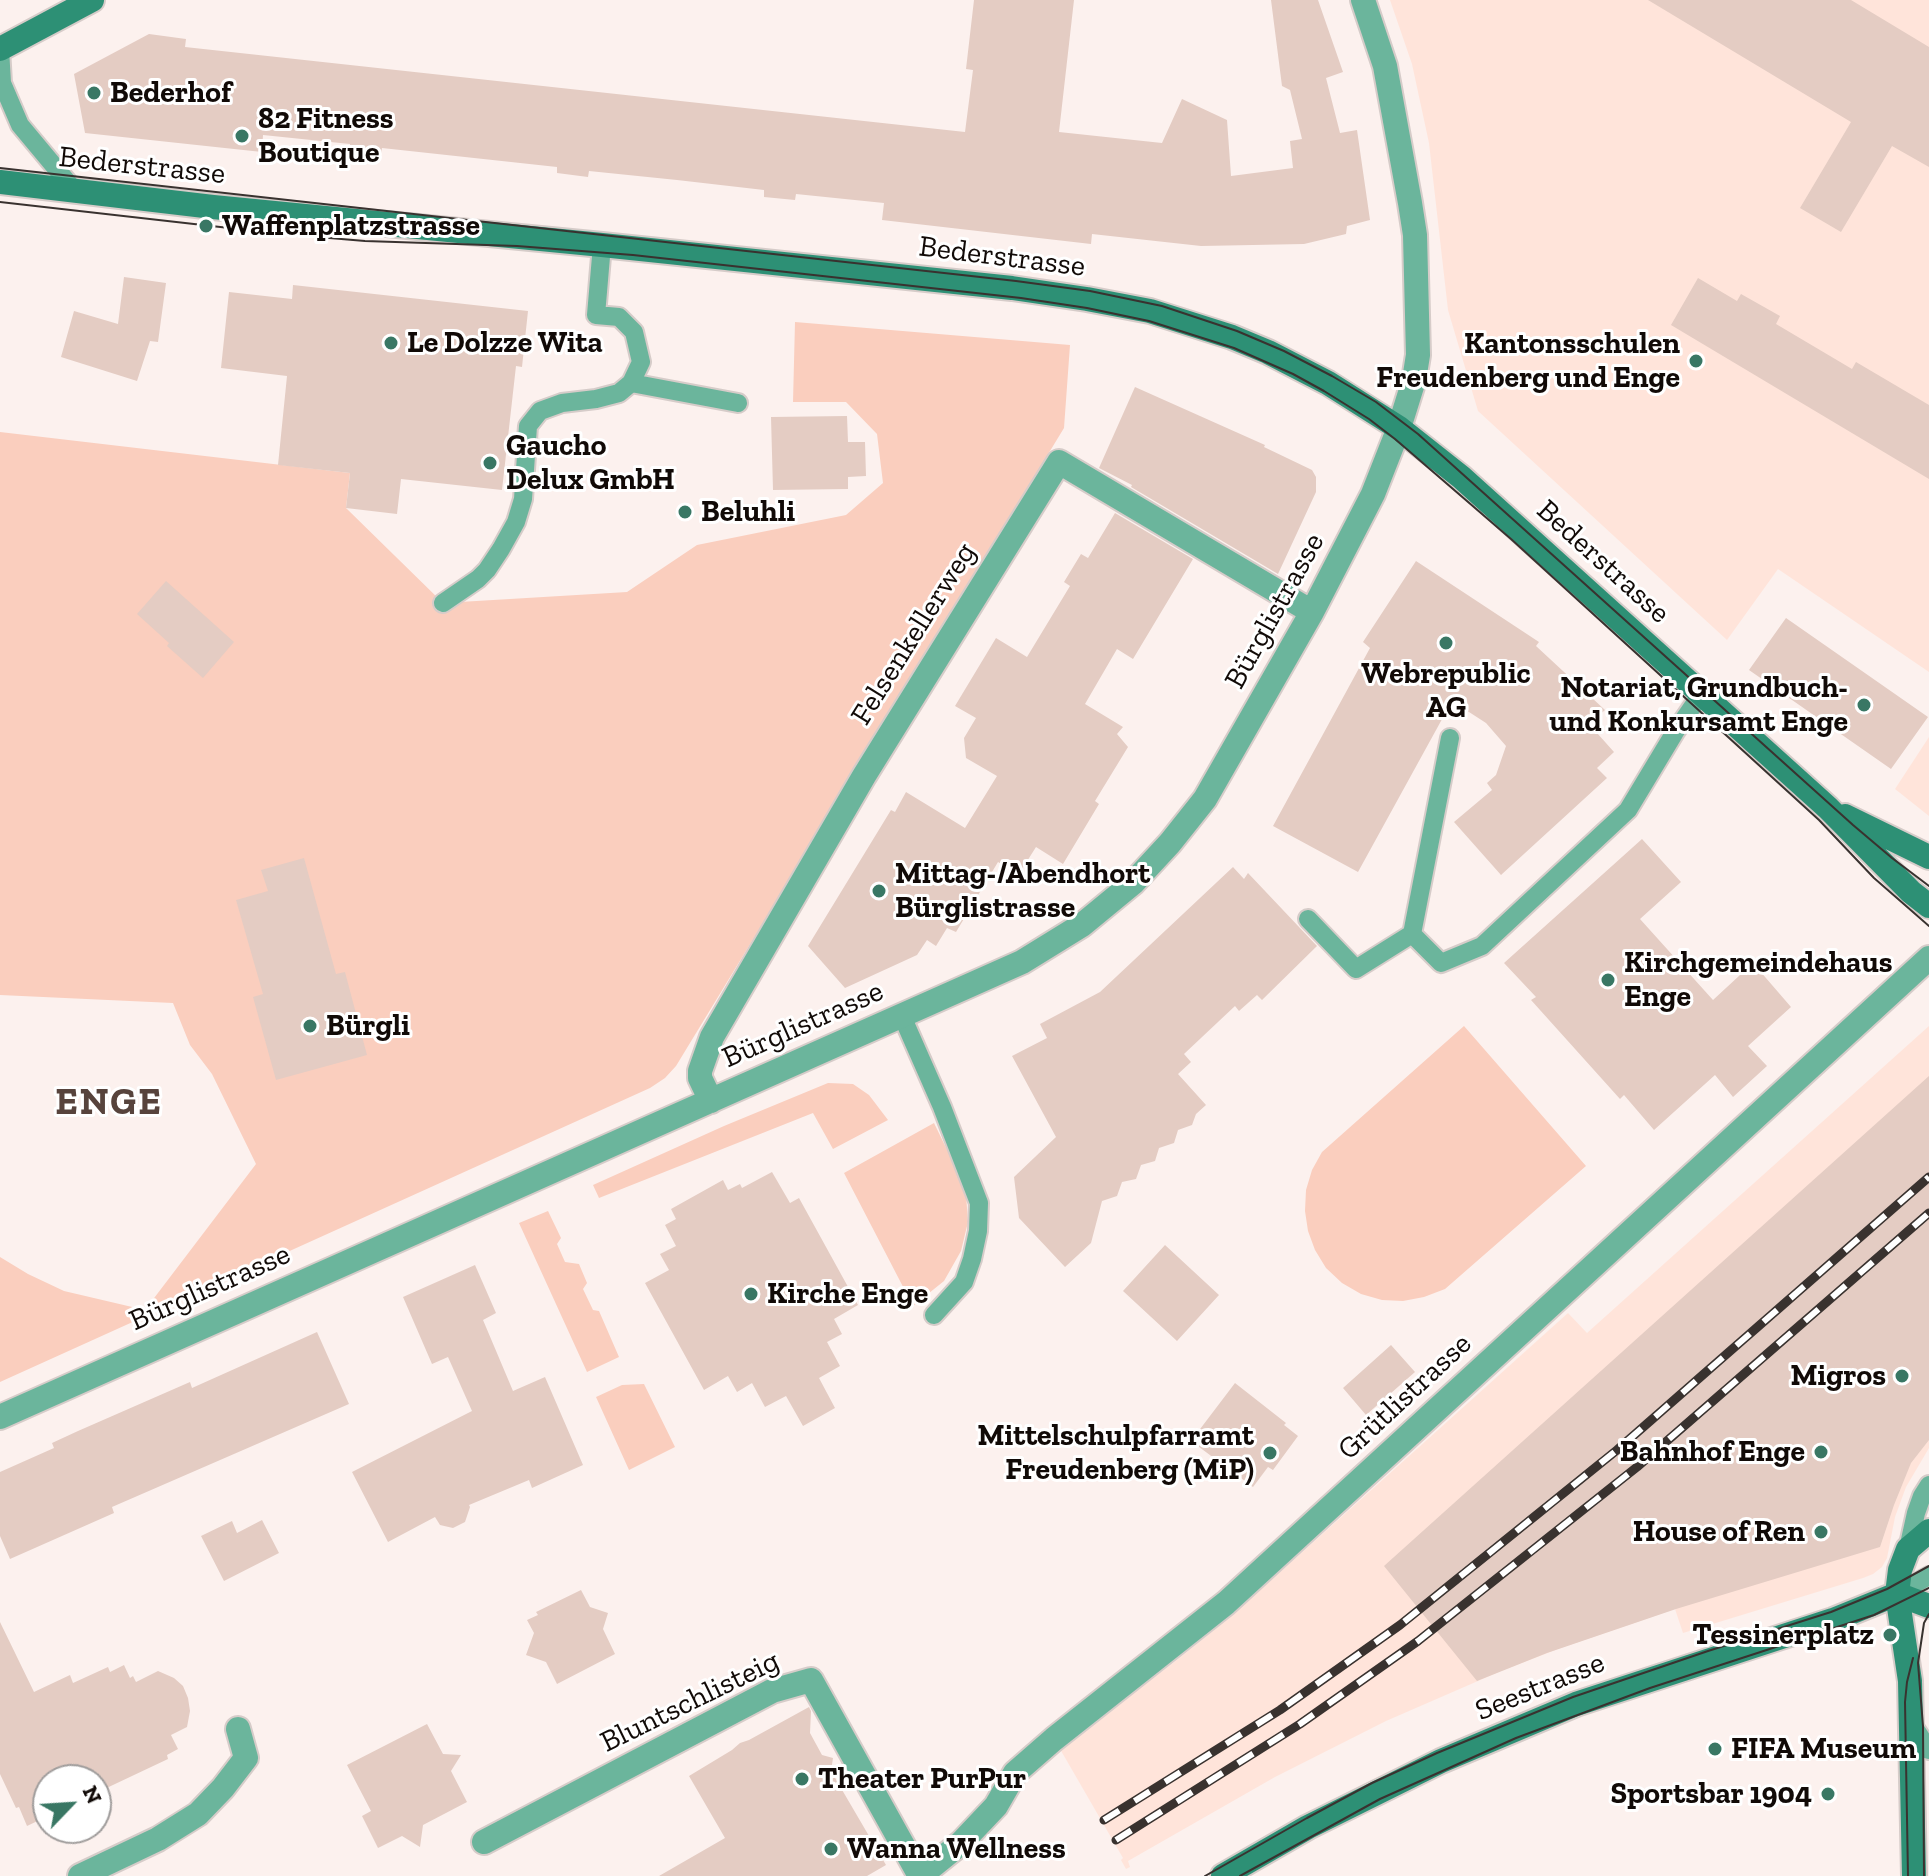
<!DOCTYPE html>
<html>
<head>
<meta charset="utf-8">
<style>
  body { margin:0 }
  #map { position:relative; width:1929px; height:1876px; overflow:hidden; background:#fcf1ee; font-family:"Zilla Slab",serif }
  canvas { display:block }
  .north { position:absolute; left:32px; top:1764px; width:80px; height:80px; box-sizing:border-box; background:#fff; border:2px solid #a09d9c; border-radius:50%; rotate:65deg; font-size:22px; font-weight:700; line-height:32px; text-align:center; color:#110a07 }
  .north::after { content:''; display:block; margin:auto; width:28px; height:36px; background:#397764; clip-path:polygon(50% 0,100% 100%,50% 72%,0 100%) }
</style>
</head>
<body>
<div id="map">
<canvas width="1929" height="1876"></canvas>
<div class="north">N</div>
</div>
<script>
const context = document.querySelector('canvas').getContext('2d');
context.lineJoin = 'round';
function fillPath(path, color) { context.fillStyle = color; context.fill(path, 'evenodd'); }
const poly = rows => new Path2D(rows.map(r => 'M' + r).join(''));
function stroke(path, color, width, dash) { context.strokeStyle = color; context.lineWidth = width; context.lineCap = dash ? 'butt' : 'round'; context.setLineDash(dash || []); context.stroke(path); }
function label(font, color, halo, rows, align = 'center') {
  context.font = font + ' "Zilla Slab",serif'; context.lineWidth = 6; context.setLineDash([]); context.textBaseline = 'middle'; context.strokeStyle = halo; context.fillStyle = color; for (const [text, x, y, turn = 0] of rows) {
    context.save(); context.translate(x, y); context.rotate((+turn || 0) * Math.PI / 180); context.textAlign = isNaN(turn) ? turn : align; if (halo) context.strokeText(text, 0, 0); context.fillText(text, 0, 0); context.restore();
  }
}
const built = poly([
  [1390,0,1929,0,1929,672,1778,569,1727,640,1478,411,1448,310,1429,143,1412,64],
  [1929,737,1929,816,1895,789],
  [1929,1026,1929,1448,1906,1487,1895,1517,1887,1558,1882,1567,1873,1574,1863,1578,1683,1633,1675,1609,1558,1649,1501,1671,1386,1721,1275,1777,1128,1861,1130,1867,1126,1869,1121,1860,1123,1858,1060,1749,1173,1663,1229,1618,1568,1313,1587,1333]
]);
const green = poly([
  [795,322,1070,345,1064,428,676,1066,665,1078,650,1088,0,1382,0,1257,28,1274,64,1291,145,1310,256,1164,212,1074,190,1045,173,1003,0,995,0,432,350,473,346,508,443,603,627,592,697,545,846,515,883,483,877,434,846,402,793,402],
  [1464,1026,1586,1166,1445,1289,1424,1297,1403,1301,1382,1300,1361,1294,1342,1283,1326,1268,1315,1250,1308,1231,1305,1211,1306,1190,1312,1170,1322,1152],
  [828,1083,853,1084,869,1095,888,1120,833,1149,813,1113,599,1198,593,1185,724,1126],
  [934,1123,956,1168,966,1194,968,1222,961,1251,944,1281,913,1306,844,1173],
  [548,1211,561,1238,557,1244,565,1262,579,1264,587,1283,583,1289,593,1310,599,1311,619,1357,587,1372,519,1223],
  [644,1384,675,1447,629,1470,596,1397,622,1385]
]);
const building = poly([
  [974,0,1074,0,1059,132,1162,143,1182,99,1227,120,1231,176,1293,168,1290,141,1302,139,1290,90,1282,86,1271,0,1318,0,1343,72,1326,78,1340,133,1357,130,1370,220,1347,226,1346,234,1304,244,1201,246,1092,234,1091,244,882,220,884,203,796,194,795,200,764,197,764,190,677,180,589,171,588,177,557,173,557,167,382,148,381,154,350,151,350,144,263,135,262,152,85,133,74,74,149,34,186,39,185,47,965,132,973,70,966,69],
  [1648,0,1851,0,1929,47,1929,167,1892,146,1841,232,1800,208,1851,122],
  [124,277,166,283,158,342,150,341,137,381,61,357,74,311,118,324],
  [1698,278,1737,301,1741,294,1780,316,1776,324,1852,369,1856,362,1929,405,1929,479,1671,325],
  [293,285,528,311,522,367,516,366,502,490,401,479,397,514,346,508,350,473,278,465,287,376,221,368,229,292,292,299],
  [1135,387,1265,445,1264,447,1312,470,1316,477,1316,492,1278,574,1131,487,1132,485,1099,468],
  [847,416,848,442,865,442,866,476,848,477,848,489,773,490,771,417],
  [1115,513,1193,559,1133,659,1117,649,1085,704,1123,727,1117,734,1128,747,1095,801,1099,804,1063,864,1036,847,1019,874,998,862,956,932,947,928,936,946,927,940,917,955,845,988,808,946,891,810,895,812,906,792,965,828,997,776,966,758,964,738,976,718,955,706,996,638,1027,657,1070,586,1064,582,1081,554,1088,558],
  [1416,561,1539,642,1536,646,1605,710,1589,724,1614,752,1597,768,1607,778,1501,875,1454,822,1492,790,1487,783,1496,775,1506,746,1486,723,1452,701,1358,872,1273,826,1370,648,1363,642],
  [166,581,234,642,203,678,167,646,169,643,137,614],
  [1786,618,1928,717,1891,769,1749,670],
  [1642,839,1681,882,1640,919,1713,1000,1753,963,1791,1007,1748,1046,1767,1066,1733,1097,1715,1075,1654,1130,1624,1095,1620,1099,1531,1000,1536,997,1504,963],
  [304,858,336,974,345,972,367,1055,276,1080,253,997,263,994,236,900,268,891,261,870],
  [1233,867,1244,879,1248,873,1317,946,1262,1000,1257,995,1239,1011,1235,1006,1184,1054,1191,1062,1178,1074,1206,1105,1196,1114,1192,1125,1178,1130,1174,1143,1159,1148,1155,1161,1141,1165,1136,1179,1122,1182,1117,1196,1102,1201,1091,1243,1065,1267,1019,1218,1014,1177,1056,1137,1012,1056,1047,1038,1040,1024,1100,992],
  [1929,1076,1929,1440,1911,1463,1894,1505,1880,1547,1676,1609,1547,1653,1477,1681,1384,1566],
  [772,1172,790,1203,799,1198,858,1305,834,1319,842,1334,827,1342,840,1366,819,1378,835,1408,803,1426,786,1396,765,1407,752,1383,737,1392,728,1376,704,1390,645,1283,669,1270,660,1254,676,1246,665,1225,676,1219,671,1209,723,1180,728,1190,740,1184,742,1188],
  [1165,1245,1219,1295,1177,1341,1123,1291],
  [475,1265,496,1313,483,1320,513,1391,545,1377,583,1465,532,1488,529,1480,469,1505,470,1507,465,1522,453,1528,440,1525,435,1517,388,1542,352,1472,472,1411,448,1357,432,1364,403,1297],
  [317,1332,349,1404,112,1507,114,1513,10,1559,0,1536,0,1472,54,1448,52,1443,78,1431,190,1382,192,1388],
  [1391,1345,1415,1372,1366,1415,1343,1388],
  [1235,1383,1286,1423,1284,1425,1298,1436,1273,1470,1268,1467,1253,1487,1191,1441],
  [262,1520,279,1553,224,1581,201,1536,232,1521,237,1533],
  [581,1590,590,1607,608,1613,603,1629,615,1654,557,1684,546,1662,526,1655,534,1633,527,1620,538,1615,536,1612],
  [0,1622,34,1692,70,1675,73,1683,108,1667,110,1672,124,1665,130,1678,133,1676,136,1682,158,1671,174,1678,183,1686,188,1698,190,1711,187,1727,171,1735,178,1749,167,1755,168,1759,96,1793,96,1780,48,1780,48,1816,27,1826,19,1807,16,1808,0,1774],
  [809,1707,811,1711,810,1733,822,1755,833,1758,831,1771,886,1865,867,1876,659,1876,725,1838,689,1776,732,1750,740,1743,749,1740],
  [427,1724,443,1754,461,1755,451,1771,467,1802,423,1825,420,1847,402,1836,378,1848,362,1816,371,1811,347,1765]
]);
const lane = poly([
  [0,49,2,83,20,125,75,191],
  [631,383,738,403],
  [443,603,478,579,487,570,501,549,516,522,523,499,528,426,540,411,562,403,596,399,619,393,631,383,641,362,634,332,619,317,596,315,602,245],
  [1308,919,1356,969,1412,934,1441,963,1482,946,1628,810,1675,732,1702,693],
  [1412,934,1450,738],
  [902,1016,942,1107,979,1203,978,1231,972,1259,964,1282,934,1315],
  [1908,1549,1916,1513,1922,1496,1929,1485],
  [1897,1594,1929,1576],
  [1912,1724,1929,1750]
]);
const street = poly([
  [711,1101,700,1078,700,1071,712,1037,864,776,1059,462,1312,612],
  [0,1417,1022,962,1082,925,1133,883,1170,843,1205,799,1312,612,1373,494,1399,428,1414,380,1418,355,1415,235,1410,203,1385,66,1363,0],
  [484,1842,772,1691,811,1680,920,1876],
  [80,1876,158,1839,198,1814,223,1788,246,1758,238,1729],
  [920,1876,961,1843,996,1806,1015,1773,1054,1739,1226,1603,1929,958]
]);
const secondary = poly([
  [0,49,92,0],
  [0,182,213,207,602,245,1012,288,1087,299,1150,311,1232,337,1268,352,1328,383,1399,428,1461,477,1828,808,1911,892,1929,906],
  [1845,816,1929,857],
  [1223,1876,1308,1827,1441,1761,1576,1704,1833,1620,1897,1594,1929,1606],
  [1914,1876,1910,1681,1897,1594,1900,1570,1908,1549,1929,1531]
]);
const tram = poly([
  [0,168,1016,281,1090,291,1162,306,1237,331,1284,351,1332,376,1376,402,1418,434,1853,825,1892,858,1929,886],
  [0,202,282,234,365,241,517,246,633,255,1021,298,1087,308,1149,321,1234,348,1293,374,1324,391,1369,419,1395,439,1511,539,1819,820,1874,878,1929,926],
  [1205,1876,1307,1818,1372,1783,1437,1753,1573,1697,1708,1651,1831,1612,1887,1589,1929,1566],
  [1240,1876,1380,1799,1516,1738,1650,1688,1874,1615,1929,1588],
  [1908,1876,1905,1702,1907,1682,1913,1658],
  [1924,1876,1923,1726,1918,1663,1924,1623,1929,1614]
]);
const rail = poly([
  [1104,1820,1280,1710,1400,1625,1617,1450,1929,1177],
  [1116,1840,1300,1724,1418,1641,1637,1467,1929,1213]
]);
const markers = [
  [94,93,8,"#397764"],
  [242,136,8,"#397764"],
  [206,226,8,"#397764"],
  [391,343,8,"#397764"],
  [1696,361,8,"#397764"],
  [490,463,8,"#397764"],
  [685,512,8,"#397764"],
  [1446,643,8,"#397764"],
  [1864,705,8,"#397764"],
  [879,891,8,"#397764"],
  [1608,980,8,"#397764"],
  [310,1026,8,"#397764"],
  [751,1294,8,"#397764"],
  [1902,1376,8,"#397764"],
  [1821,1452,8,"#397764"],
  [1270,1453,8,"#397764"],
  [1821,1532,8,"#397764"],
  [1890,1635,8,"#397764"],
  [1715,1749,8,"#397764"],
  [802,1779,8,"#397764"],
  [1828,1794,8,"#397764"],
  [831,1849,8,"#397764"]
];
const poiNames = [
  ["Bederhof",110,93],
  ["82 Fitness",258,119],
  ["Boutique",258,153],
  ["Waffenplatzstrasse",222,226],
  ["Le Dolzze Wita",407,343],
  ["Kantonsschulen",1680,344,"right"],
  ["Freudenberg und Enge",1680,378,"right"],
  ["Gaucho",506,446],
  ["Delux GmbH",506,480],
  ["Beluhli",701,512],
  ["Webrepublic",1446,674,"center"],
  ["AG",1446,708,"center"],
  ["Notariat, Grundbuch-",1848,688,"right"],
  ["und Konkursamt Enge",1848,722,"right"],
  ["Mittag-/Abendhort",895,874],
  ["Bürglistrasse",895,908],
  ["Kirchgemeindehaus",1624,963],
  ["Enge",1624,997],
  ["Bürgli",326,1026],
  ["Kirche Enge",767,1294],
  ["Migros",1886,1376,"right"],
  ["Mittelschulpfarramt",1254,1436,"right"],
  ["Freudenberg (MiP)",1254,1470,"right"],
  ["Bahnhof Enge",1805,1452,"right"],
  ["House of Ren",1805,1532,"right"],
  ["Tessinerplatz",1874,1635,"right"],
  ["FIFA Museum",1731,1749],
  ["Theater PurPur",818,1779],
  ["Sportsbar 1904",1812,1794,"right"],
  ["Wanna Wellness",847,1849]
];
const streetNames = [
  ["Bederstrasse",142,166,6],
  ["Bederstrasse",1002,257,7],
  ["Bederstrasse",1603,562,42],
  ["Bürglistrasse",1275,611,-61],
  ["Felsenkellerweg",914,634,-58],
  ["Bürglistrasse",803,1025,-24],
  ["Bürglistrasse",210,1288,-24],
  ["Grütlistrasse",1405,1397,-43],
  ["Seestrasse",1540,1687,-22],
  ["Bluntschlisteig",690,1702,-26]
];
const districtNames = [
  ["ENGE",109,1103]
];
fillPath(built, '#ffe4da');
fillPath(green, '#facebe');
fillPath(building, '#e4ccc3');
stroke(lane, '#d6ccc9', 22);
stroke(street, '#d6ccc9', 28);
stroke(secondary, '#d6ccc9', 28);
stroke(lane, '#6bb59c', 18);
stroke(street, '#6bb59c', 24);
stroke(secondary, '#2d9075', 24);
stroke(tram, '#39322f', 2);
stroke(rail, '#39322f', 9);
stroke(rail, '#fff', 6, [18]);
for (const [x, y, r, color] of markers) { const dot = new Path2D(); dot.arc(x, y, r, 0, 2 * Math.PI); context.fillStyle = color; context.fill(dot); stroke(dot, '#fff', 3); }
label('bold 30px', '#110a07', '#fff', poiNames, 'left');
label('30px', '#110a07', '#fff', streetNames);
context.letterSpacing = '2px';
label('bold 38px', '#57433c', '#fff', districtNames);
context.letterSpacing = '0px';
</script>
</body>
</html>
